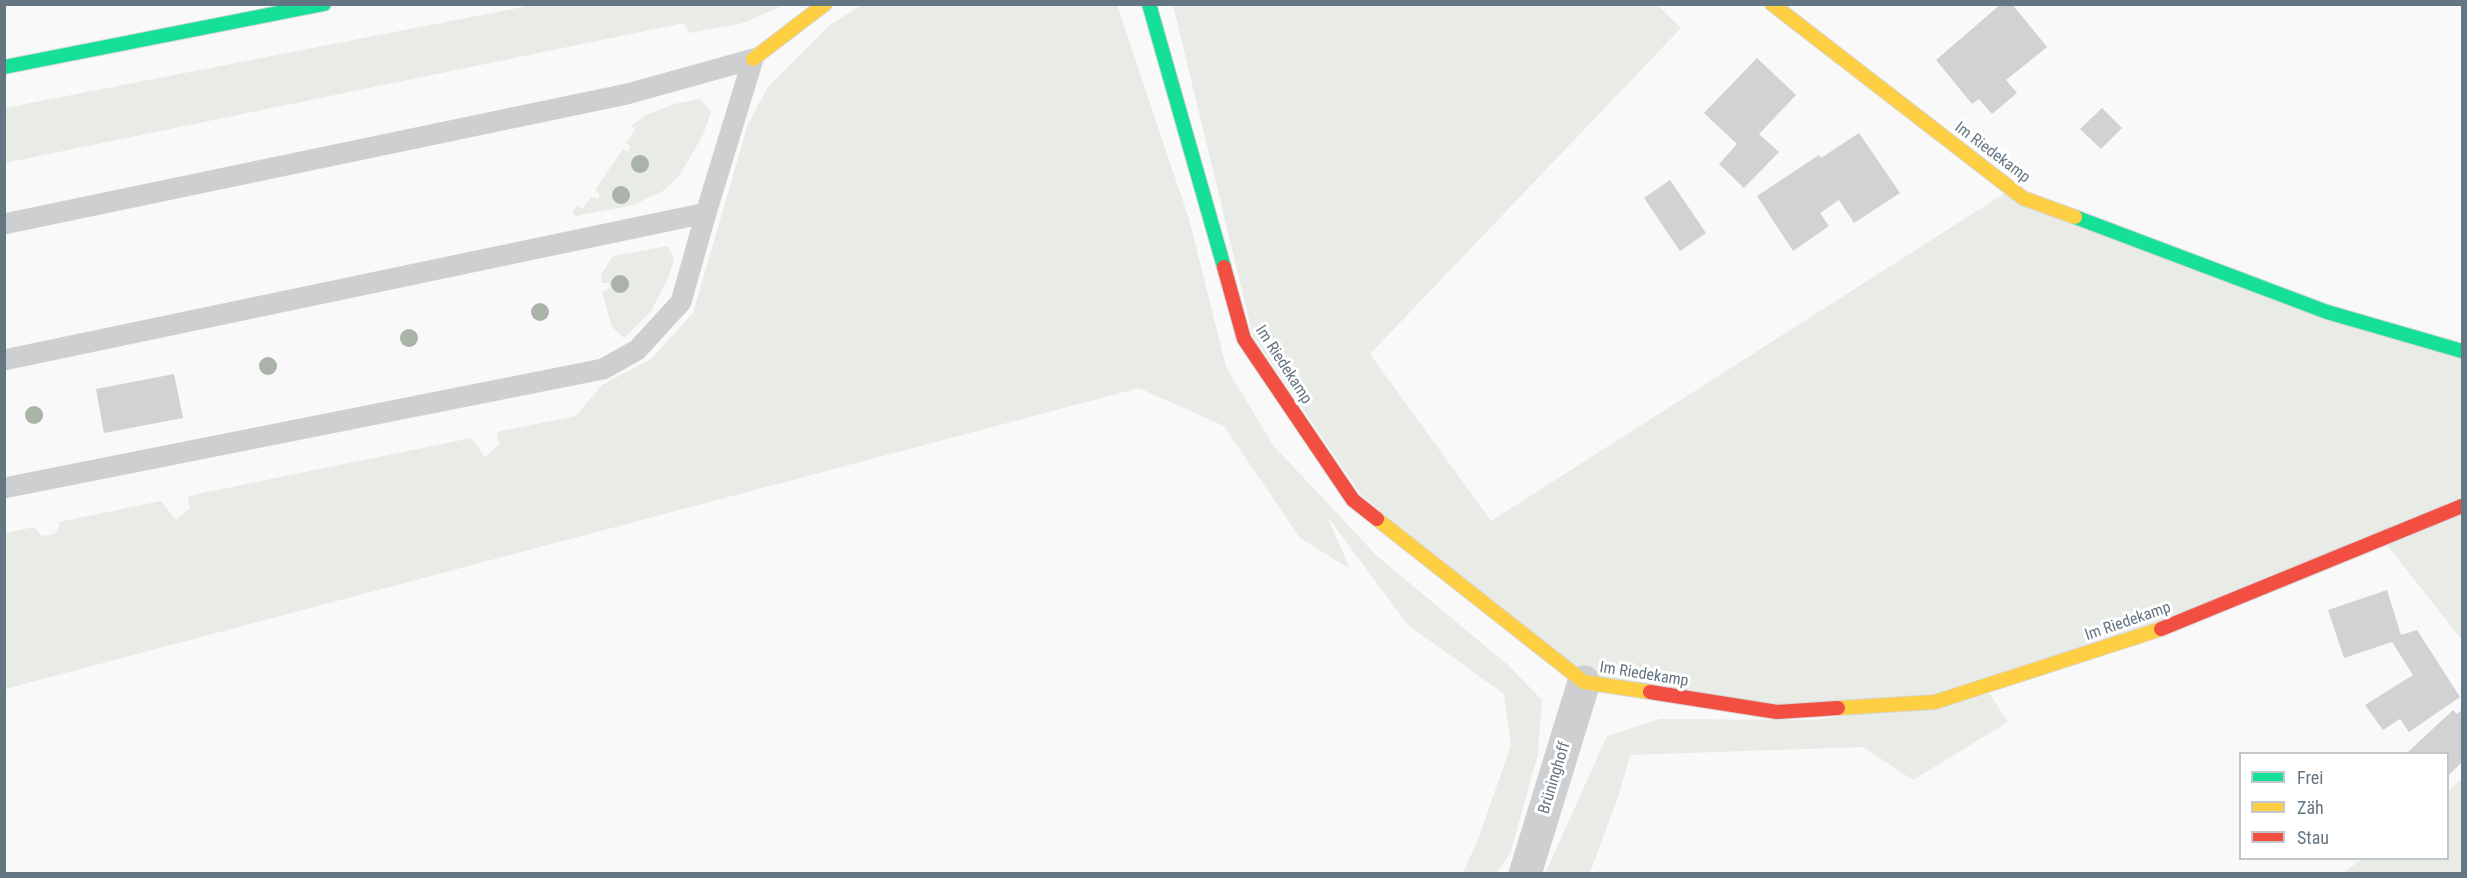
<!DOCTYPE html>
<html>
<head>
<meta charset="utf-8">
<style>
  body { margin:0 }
  #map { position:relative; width:2467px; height:878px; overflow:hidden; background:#f9f9f9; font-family:"Roboto Condensed",sans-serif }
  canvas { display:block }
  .frame { position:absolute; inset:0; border:6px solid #657683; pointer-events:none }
  .legend { position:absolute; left:2239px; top:752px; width:210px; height:108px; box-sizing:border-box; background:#fff; border:2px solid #c1c8cd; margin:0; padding:8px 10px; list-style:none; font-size:18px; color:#657683 }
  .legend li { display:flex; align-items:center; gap:12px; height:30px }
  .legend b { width:30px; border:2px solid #c1c8cd }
</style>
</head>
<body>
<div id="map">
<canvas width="2467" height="878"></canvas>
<div class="frame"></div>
<ul class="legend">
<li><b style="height:8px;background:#16e098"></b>Frei</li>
<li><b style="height:8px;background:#ffcf43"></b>Zäh</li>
<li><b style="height:8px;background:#f24e42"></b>Stau</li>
</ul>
</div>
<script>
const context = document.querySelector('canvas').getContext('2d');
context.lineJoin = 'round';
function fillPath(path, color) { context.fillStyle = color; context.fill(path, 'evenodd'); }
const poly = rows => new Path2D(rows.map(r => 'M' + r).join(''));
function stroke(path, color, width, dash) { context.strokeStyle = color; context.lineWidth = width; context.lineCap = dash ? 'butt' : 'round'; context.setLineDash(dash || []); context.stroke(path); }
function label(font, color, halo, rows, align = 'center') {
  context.font = font + ' "Roboto Condensed",sans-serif'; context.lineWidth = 6; context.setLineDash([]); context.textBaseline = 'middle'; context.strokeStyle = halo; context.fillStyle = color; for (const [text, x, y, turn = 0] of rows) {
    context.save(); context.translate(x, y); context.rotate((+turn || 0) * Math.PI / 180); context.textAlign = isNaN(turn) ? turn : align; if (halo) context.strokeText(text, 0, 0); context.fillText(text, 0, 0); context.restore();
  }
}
const green = poly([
  [1656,4,1681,28,1370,354,1491,521,2005,193,2462,356,2462,640,2387,545,2141,629,1934,694,1776,705,1586,677,1362,496,1253,336,1173,5],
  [533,5,784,5,743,23,689,33,684,23,5,163,5,108],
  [862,5,1117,5,1189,219,1226,367,1273,445,1377,556,1507,664,1542,700,1538,754,1511,851,1497,873,1463,873,1479,837,1511,745,1504,694,1408,625,1327,516,1350,569,1300,538,1224,426,1139,388,5,689,5,533,34,527,42,536,54,534,59,527,59,522,161,501,176,520,190,508,188,496,471,438,485,457,499,444,497,432,576,416,602,385,651,359,693,313,748,124,768,87,830,25],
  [700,99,711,112,703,135,679,176,663,191,633,205,576,216,572,213,577,205,582,209,591,197,598,199,600,194,595,190,623,149,627,152,631,147,626,143,635,130,631,126,646,115,674,104],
  [668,246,674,258,669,276,651,311,624,338,612,327,602,291,609,289,609,283,602,283,601,275,613,256],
  [1990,694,2008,722,1913,780,1863,747,1630,755,1619,794,1590,873,1545,874,1607,736,1660,719,1815,720],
  [2462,779,2462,873,2343,873,2362,859,2448,858,2448,791]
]);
const building = poly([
  [2001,4,2012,4,2047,47,2006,80,2017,93,1992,114,1979,99,1972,104,1936,60],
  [1757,58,1796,95,1759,134,1779,152,1744,188,1719,164,1737,144,1704,113],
  [2102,108,2122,128,2101,149,2080,129],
  [1859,133,1900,193,1854,223,1839,200,1820,213,1829,226,1793,251,1757,196,1819,155,1821,158],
  [1670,180,1706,233,1680,251,1644,198],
  [174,374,183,418,104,433,96,389],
  [2387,590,2401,635,2417,630,2460,697,2409,732,2400,719,2383,730,2365,705,2413,675,2392,642,2344,658,2328,610],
  [2453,710,2457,714,2462,710,2462,762,2448,776,2448,754,2408,752]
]);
const lane = poly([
  [4,224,627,94,753,59],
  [4,360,706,213,753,59],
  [4,488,603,369,637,350,681,302,706,213]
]);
const street = poly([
  [1525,874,1584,682]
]);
const fast = poly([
  [1149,4,1224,267],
  [4,67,324,4],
  [2075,217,2327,312,2462,351]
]);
const slow = poly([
  [1772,4,2023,198,2075,217],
  [753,59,825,4],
  [1377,519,1584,682,1650,692],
  [1838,708,1935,702,2161,629]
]);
const jam = poly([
  [1224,267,1244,339,1353,500,1377,519],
  [2161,629,2462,506],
  [1650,692,1777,712,1838,708]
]);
const trees = [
  [640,164],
  [621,195],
  [620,284],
  [540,312],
  [409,338],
  [268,366],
  [34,415]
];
const streetNames = [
  ["Im Riedekamp",1992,153,37],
  ["Im Riedekamp",1283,365,57],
  ["Im Riedekamp",2128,622,-19],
  ["Im Riedekamp",1644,675,9],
  ["Brüninghoff",1555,778,-73]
];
fillPath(green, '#e8ebe6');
fillPath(building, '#d0d2d3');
stroke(fast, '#d5d6d7', 16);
stroke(slow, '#d5d6d7', 16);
stroke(jam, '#d5d6d7', 16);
stroke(lane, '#cecfd0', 21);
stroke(street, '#cecfd0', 33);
stroke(fast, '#16e098', 14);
stroke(slow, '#ffcf43', 14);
stroke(jam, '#f24e42', 14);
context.fillStyle = '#a9b3a7';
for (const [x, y] of trees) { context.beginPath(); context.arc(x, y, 9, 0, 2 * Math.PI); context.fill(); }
label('16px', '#657683', '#fff', streetNames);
</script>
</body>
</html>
